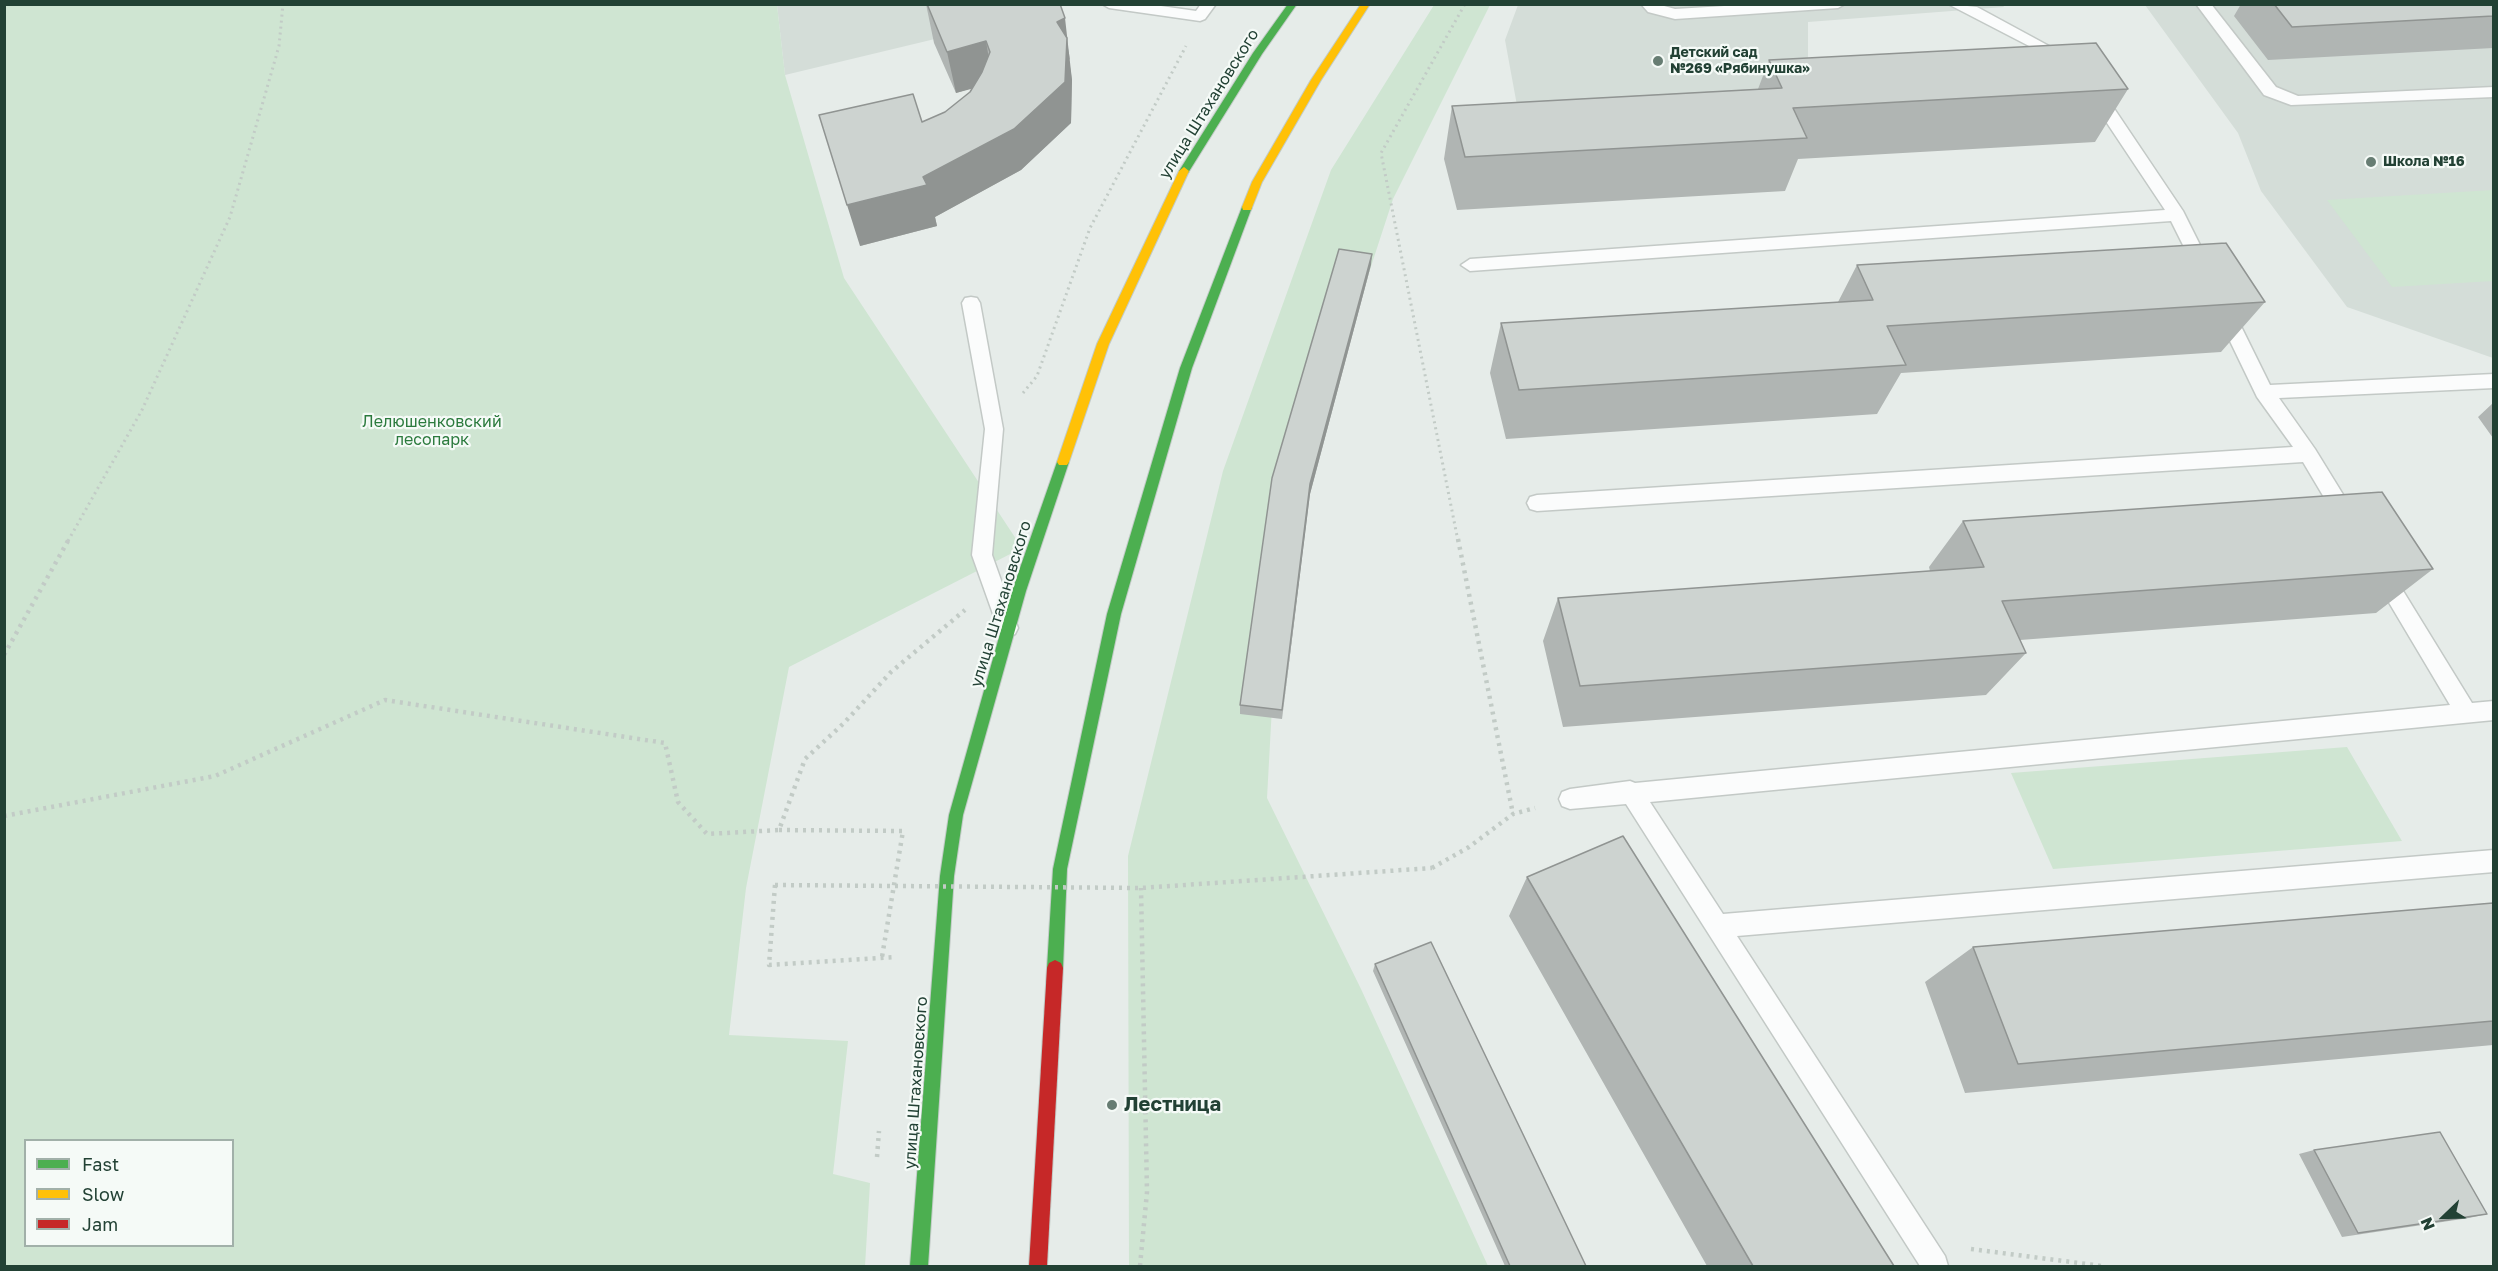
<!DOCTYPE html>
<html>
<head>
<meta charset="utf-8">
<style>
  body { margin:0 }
  #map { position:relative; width:2498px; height:1271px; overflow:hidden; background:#e6ece9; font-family:"Golos Text",sans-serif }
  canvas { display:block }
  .frame { position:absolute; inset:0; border:6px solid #224134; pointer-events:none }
  .legend { position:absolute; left:24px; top:1139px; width:210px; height:108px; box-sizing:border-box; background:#f5faf7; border:2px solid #a1b0a9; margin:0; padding:8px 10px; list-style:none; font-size:18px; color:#224134 }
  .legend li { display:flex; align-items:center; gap:12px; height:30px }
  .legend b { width:30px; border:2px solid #a1b0a9 }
  .north { position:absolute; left:2414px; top:1187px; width:60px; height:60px; -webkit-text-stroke:4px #f5faf7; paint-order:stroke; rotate:247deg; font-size:16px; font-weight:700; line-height:24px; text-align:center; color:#224134 }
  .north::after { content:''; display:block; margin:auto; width:21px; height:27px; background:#224134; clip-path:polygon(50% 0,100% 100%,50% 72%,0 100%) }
</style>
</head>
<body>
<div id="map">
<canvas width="2498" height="1271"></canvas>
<div class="frame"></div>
<ul class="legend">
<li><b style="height:8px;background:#4caf50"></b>Fast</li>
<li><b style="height:8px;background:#ffc107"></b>Slow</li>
<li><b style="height:8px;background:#c62828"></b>Jam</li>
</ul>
<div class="north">N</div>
</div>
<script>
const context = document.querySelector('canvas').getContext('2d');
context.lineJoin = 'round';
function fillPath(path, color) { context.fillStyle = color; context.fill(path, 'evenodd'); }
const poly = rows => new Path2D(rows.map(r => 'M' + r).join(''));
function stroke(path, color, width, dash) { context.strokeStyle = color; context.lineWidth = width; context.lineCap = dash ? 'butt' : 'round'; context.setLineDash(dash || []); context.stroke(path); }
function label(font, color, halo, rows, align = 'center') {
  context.font = font + ' "Golos Text",sans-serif'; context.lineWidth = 4.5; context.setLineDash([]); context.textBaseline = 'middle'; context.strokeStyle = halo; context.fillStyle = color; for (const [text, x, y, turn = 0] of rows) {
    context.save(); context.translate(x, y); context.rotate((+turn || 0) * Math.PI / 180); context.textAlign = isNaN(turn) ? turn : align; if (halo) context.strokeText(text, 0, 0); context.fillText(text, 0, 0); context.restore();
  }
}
const built = poly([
  [2002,4,2004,7,1808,22,1808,83,1788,91,1518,111,1505,40,1518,5],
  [777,5,963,5,964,32,785,75],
  [2145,5,2493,5,2493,358,2347,307,2261,191,2238,133]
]);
const green = poly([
  [5,5,777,5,785,75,844,278,1022,548,789,667,746,888,729,1035,848,1041,833,1174,870,1183,865,1266,5,1266],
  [26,1140,232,1140,232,1246,26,1246],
  [1434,5,1490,5,1393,199,1281,542,1267,798,1361,989,1488,1266,1129,1266,1128,856,1223,471,1331,170],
  [2493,190,2493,281,2392,287,2327,200],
  [2347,747,2402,841,2053,869,2011,773]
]);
const pathFar1 = poly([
  [1023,393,1037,376,1090,228,1186,46],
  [68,541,142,410,230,217,279,46,283,4],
  [1458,541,1381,153,1465,4]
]);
const path = poly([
  [1458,539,1513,814],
  [4,655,69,539],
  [4,816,215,776,385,700,665,743,678,802,707,834,779,830,805,759,844,723,891,672,965,610],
  [779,830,903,831,882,957],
  [1432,868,1469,847,1513,814,1535,808],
  [775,885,769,965,895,957],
  [877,1157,879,1131],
  [1971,1249,2102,1266],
  [1140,1266,1147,1192,1141,888]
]);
const lane = poly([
  [1102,4,1147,4,1196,11,1201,4,1216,4,1205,19,1200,21,1109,8,1102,4],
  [1641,4,1657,4,1675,9,1757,4,1845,4,1838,8,1675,19,1648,12,1641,4],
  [1948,4,1977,7,2073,59,2065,64,2060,62,1948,4],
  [2196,4,2211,4,2276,87,2298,96,2494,87,2494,97,2291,105,2264,95,2196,4],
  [2095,88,2101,89,2183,211,2213,271,2210,275,2198,275,2171,221,1470,271,1461,265,1470,259,2165,210,2087,93,2095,88],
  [971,297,977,298,980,303,1003,429,992,555,1018,628,1015,634,1008,637,1001,634,998,628,972,555,985,429,962,303,965,298,971,297],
  [2224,304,2230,305,2233,310,2270,385,2494,374,2494,388,2279,398,2315,449,2355,514,2358,520,2355,526,2348,528,2341,526,2303,462,1537,511,1530,509,1527,503,1530,497,1537,495,2293,447,2257,397,2215,310,2218,305,2224,304],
  [2382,566,2389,568,2472,703,2494,701,2494,720,1650,802,1723,914,2494,850,2494,872,1737,936,1945,1256,1948,1266,1920,1266,1626,804,1570,809,1562,806,1559,799,1562,792,1570,789,1630,781,1635,783,2450,705,2372,574,2375,568,2382,566]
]);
const fast = poly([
  [1288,4,1297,4,1262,54,1188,173,1180,173,1179,171,1253,53,1288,4],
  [1247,203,1252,207,1192,368,1121,614,1067,869,1063,968,1061,973,1055,976,1049,973,1047,968,1053,869,1107,614,1180,368,1242,207,1247,203],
  [1063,457,1069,462,1026,591,963,815,954,876,928,1266,910,1266,940,876,949,815,1012,591,1057,462,1063,457]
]);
const slow = poly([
  [1361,4,1370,4,1321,80,1262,182,1251,210,1243,210,1242,207,1252,182,1311,80,1361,4],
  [1184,167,1189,171,1109,344,1069,462,1067,465,1059,465,1057,462,1097,344,1179,171,1184,167]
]);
const jam = poly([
  [1055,960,1061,963,1063,968,1047,1266,1029,1266,1047,968,1049,963,1055,960]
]);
const pathBridge = poly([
  [775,885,1141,888,1432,868]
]);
const wall = poly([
  [926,4,1060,4,1070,59,1069,60,1072,80,1071,123,1021,170,935,217,937,226,860,246,922,122,945,112,970,92,972,88,956,93,934,43],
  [2241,4,2493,4,2493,48,2268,60,2234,16],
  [1769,60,2128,89,2095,142,1798,159,1785,191,1457,210,1444,159,1452,106,1758,89],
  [1371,265,1310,494,1282,719,1240,714,1240,705],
  [1857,265,2265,302,2221,352,1901,373,1877,414,1506,439,1490,373,1501,323,1838,302],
  [2493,403,2493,438,2478,417],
  [1963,521,2433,569,2376,613,2020,640,2026,653,1986,695,1563,727,1543,641,1558,598,1930,571,1929,567],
  [1527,877,1894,1266,1707,1266,1509,916],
  [2493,903,2493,1045,1965,1093,1925,982,1973,947],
  [1375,964,1586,1266,1505,1266,1373,971],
  [2314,1150,2487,1214,2469,1218,2342,1237,2299,1154]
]);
const shadedWall = poly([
  [1065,18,1072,80,1071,123,1021,170,935,217,937,226,860,246,847,205,923,177,1057,22],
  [986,41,993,83,956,93,947,52],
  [1372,254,1371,265,1310,494,1282,719,1310,484]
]);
const building = poly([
  [927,4,1060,4,1065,18,1057,22,1067,38,1065,82,1014,129,923,177,927,185,847,205,819,115,913,94,922,122,945,112,970,92,982,72,990,52,986,41,947,52,927,4],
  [2274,4,2493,4,2493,16,2292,27,2274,4],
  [2096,43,2128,89,1793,108,1807,138,1465,157,1452,106,1782,88,1769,60,2096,43],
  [2226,243,2265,302,1887,326,1906,365,1519,390,1501,323,1873,300,1857,265,2226,243],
  [1339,249,1372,254,1310,484,1282,710,1240,705,1272,478,1339,249],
  [2382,492,2433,569,2002,601,2026,653,1580,686,1558,598,1984,567,1963,521,2382,492],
  [1623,836,1894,1266,1753,1266,1527,877,1623,836],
  [2493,903,2493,1021,2018,1064,1973,947,2493,903],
  [1431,942,1586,1266,1510,1266,1375,964,1431,942],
  [2440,1132,2487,1214,2358,1233,2314,1150,2440,1132]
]);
const markers = [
  [1658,61,6,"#677d73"],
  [2371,162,6,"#677d73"],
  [1112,1105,6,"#677d73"]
];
const farPoinames = [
  ["Детский сад",1670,53],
  ["№269 «Рябинушка»",1670,69],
  ["Школа №16",2383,162]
];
const streetNames = [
  ["улица Штахановского",1209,104,-58],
  ["улица Штахановского",1001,604,-73],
  ["улица Штахановского",916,1083,-86]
];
const parkNames = [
  ["Лелюшенковский",432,422],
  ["лесопарк",432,440]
];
const nearPoinames = [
  ["Лестница",1124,1105]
];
fillPath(built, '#d4ddd8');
fillPath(green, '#cfe5d2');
stroke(lane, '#c3c9c6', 3);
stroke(fast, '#c2cbc7', 2);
stroke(slow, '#c2cbc7', 2);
stroke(jam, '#c2cbc7', 2);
stroke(pathFar1, '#c2cbc6', 3, [2, 4]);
stroke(path, '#c2cbc6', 4.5, [3, 5]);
fillPath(lane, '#fbfcfc');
fillPath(fast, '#4caf50');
fillPath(slow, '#ffc107');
fillPath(jam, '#c62828');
stroke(pathBridge, '#c2cbc6', 4.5, [3, 5]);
fillPath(wall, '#b0b5b3');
fillPath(shadedWall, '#909492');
fillPath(building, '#cdd3d0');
stroke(building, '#909492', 1.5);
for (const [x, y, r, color] of markers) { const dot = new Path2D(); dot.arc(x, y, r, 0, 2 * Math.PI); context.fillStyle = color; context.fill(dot); stroke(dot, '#f5faf7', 2); }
label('bold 14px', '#224134', '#f5faf7', farPoinames, 'left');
label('16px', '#224134', '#f5faf7', streetNames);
label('16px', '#2b7a3d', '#f5faf7', parkNames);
label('bold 20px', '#224134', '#f5faf7', nearPoinames, 'left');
</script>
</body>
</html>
